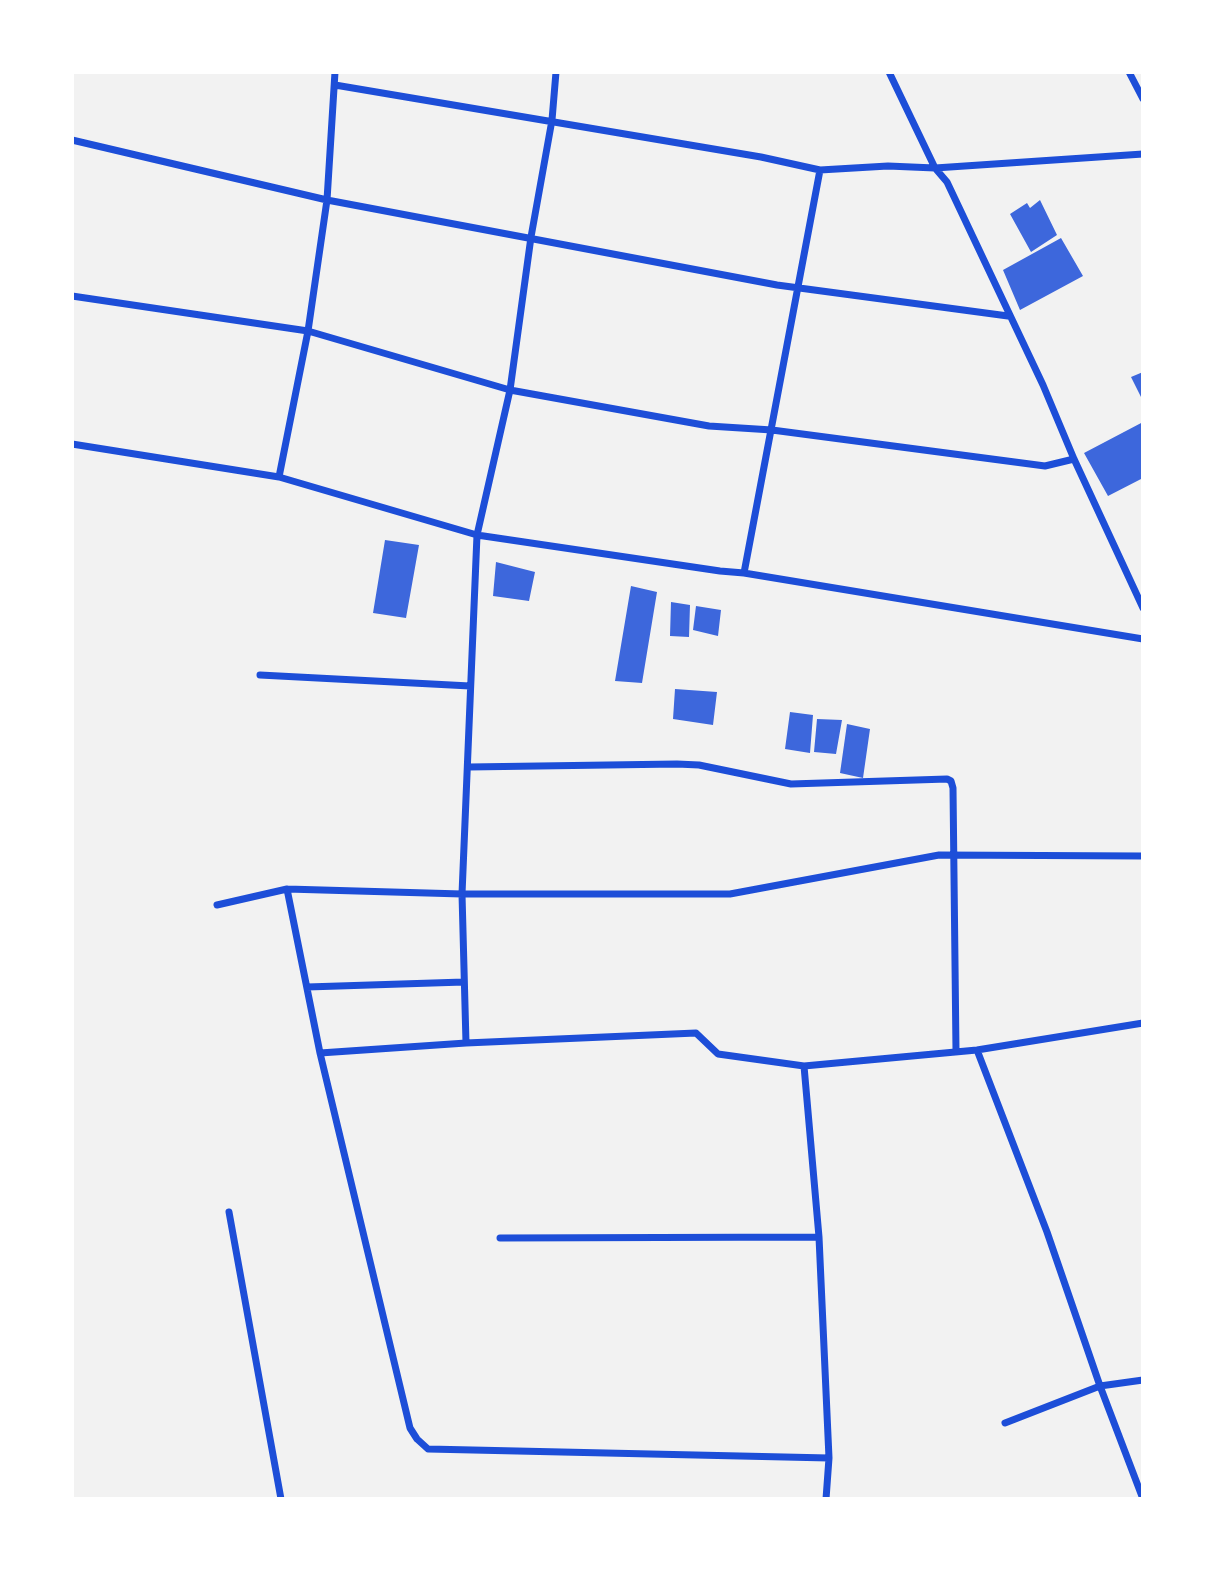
<!DOCTYPE html>
<style>
body{margin:0}
#map{position:relative;width:1215px;height:1571px;overflow:hidden;background:#f2f2f2;font-family:Quicksand,sans-serif}
canvas{display:block}
.frame{position:absolute;inset:0;border:74px solid #fff;pointer-events:none}
</style>
<div id="map">
<canvas width="1215" height="1571"></canvas>
<div class="frame"></div>
</div>
<script>
const g = document.querySelector('canvas').getContext('2d');
g.lineJoin = 'round';
function paint(path, color) { g.fillStyle = color; g.fill(path, 'evenodd'); }
const shape = rows => new Path2D(rows.map(r => 'M' + r).join(''));
function trace(path, color, width, dash) { g.strokeStyle = color; g.lineWidth = width; g.lineCap = dash ? 'butt' : 'round'; g.setLineDash(dash || []); g.stroke(path); }
paint(shape([
 [1040,200,1057,235,1031,252,1010,214,1027,203,1030,208],
 [1061,238,1083,276,1020,310,1003,270],
 [1143,372,1143,401,1131,377],
 [1143,422,1143,478,1108,496,1084,453],
 [385,540,419,545,406,618,373,613],
 [496,562,535,572,529,601,493,596],
 [631,586,657,592,642,683,615,681],
 [671,602,690,605,689,637,670,636],
 [696,606,721,610,718,636,693,630],
 [675,689,717,692,713,725,673,719],
 [790,712,813,715,810,753,785,749],
 [817,719,842,720,836,754,814,752],
 [847,724,870,729,863,778,840,773]
]), '#3d67dc');
trace(shape([
 [889,72,935,168,947,182,1043,385,1074,459,1143,608],
 [1129,72,1143,99],
 [335,85,761,157,820,170,888,166,935,168,1143,154],
 [72,140,327,200,777,285,1008,316],
 [72,296,308,331,510,390,709,426,772,430,1045,466,1074,459],
 [72,444,279,477,477,535,720,571,744,573,1143,639],
 [279,477,308,331,327,200,335,72],
 [744,573,820,170],
 [260,675,470,686],
 [469,767,677,764,699,765,791,784,947,779,951,781,953,788,956,1051],
 [287,889,320,1053,410,1428,417,1439,428,1449,829,1458],
 [217,905,287,889,462,894,730,894,939,855,1143,856],
 [307,987,464,982],
 [466,1043,462,894,477,535,510,390,531,237,552,120,556,72],
 [977,1050,1047,1232,1100,1386,1143,1499],
 [320,1053,466,1043,696,1033,718,1054,804,1066,977,1050,1143,1023],
 [804,1066,819,1237,829,1458,826,1499],
 [229,1212,281,1499],
 [500,1238,819,1237],
 [1005,1423,1100,1386,1143,1380]
]), '#1d4ed8', 7);
</script>
